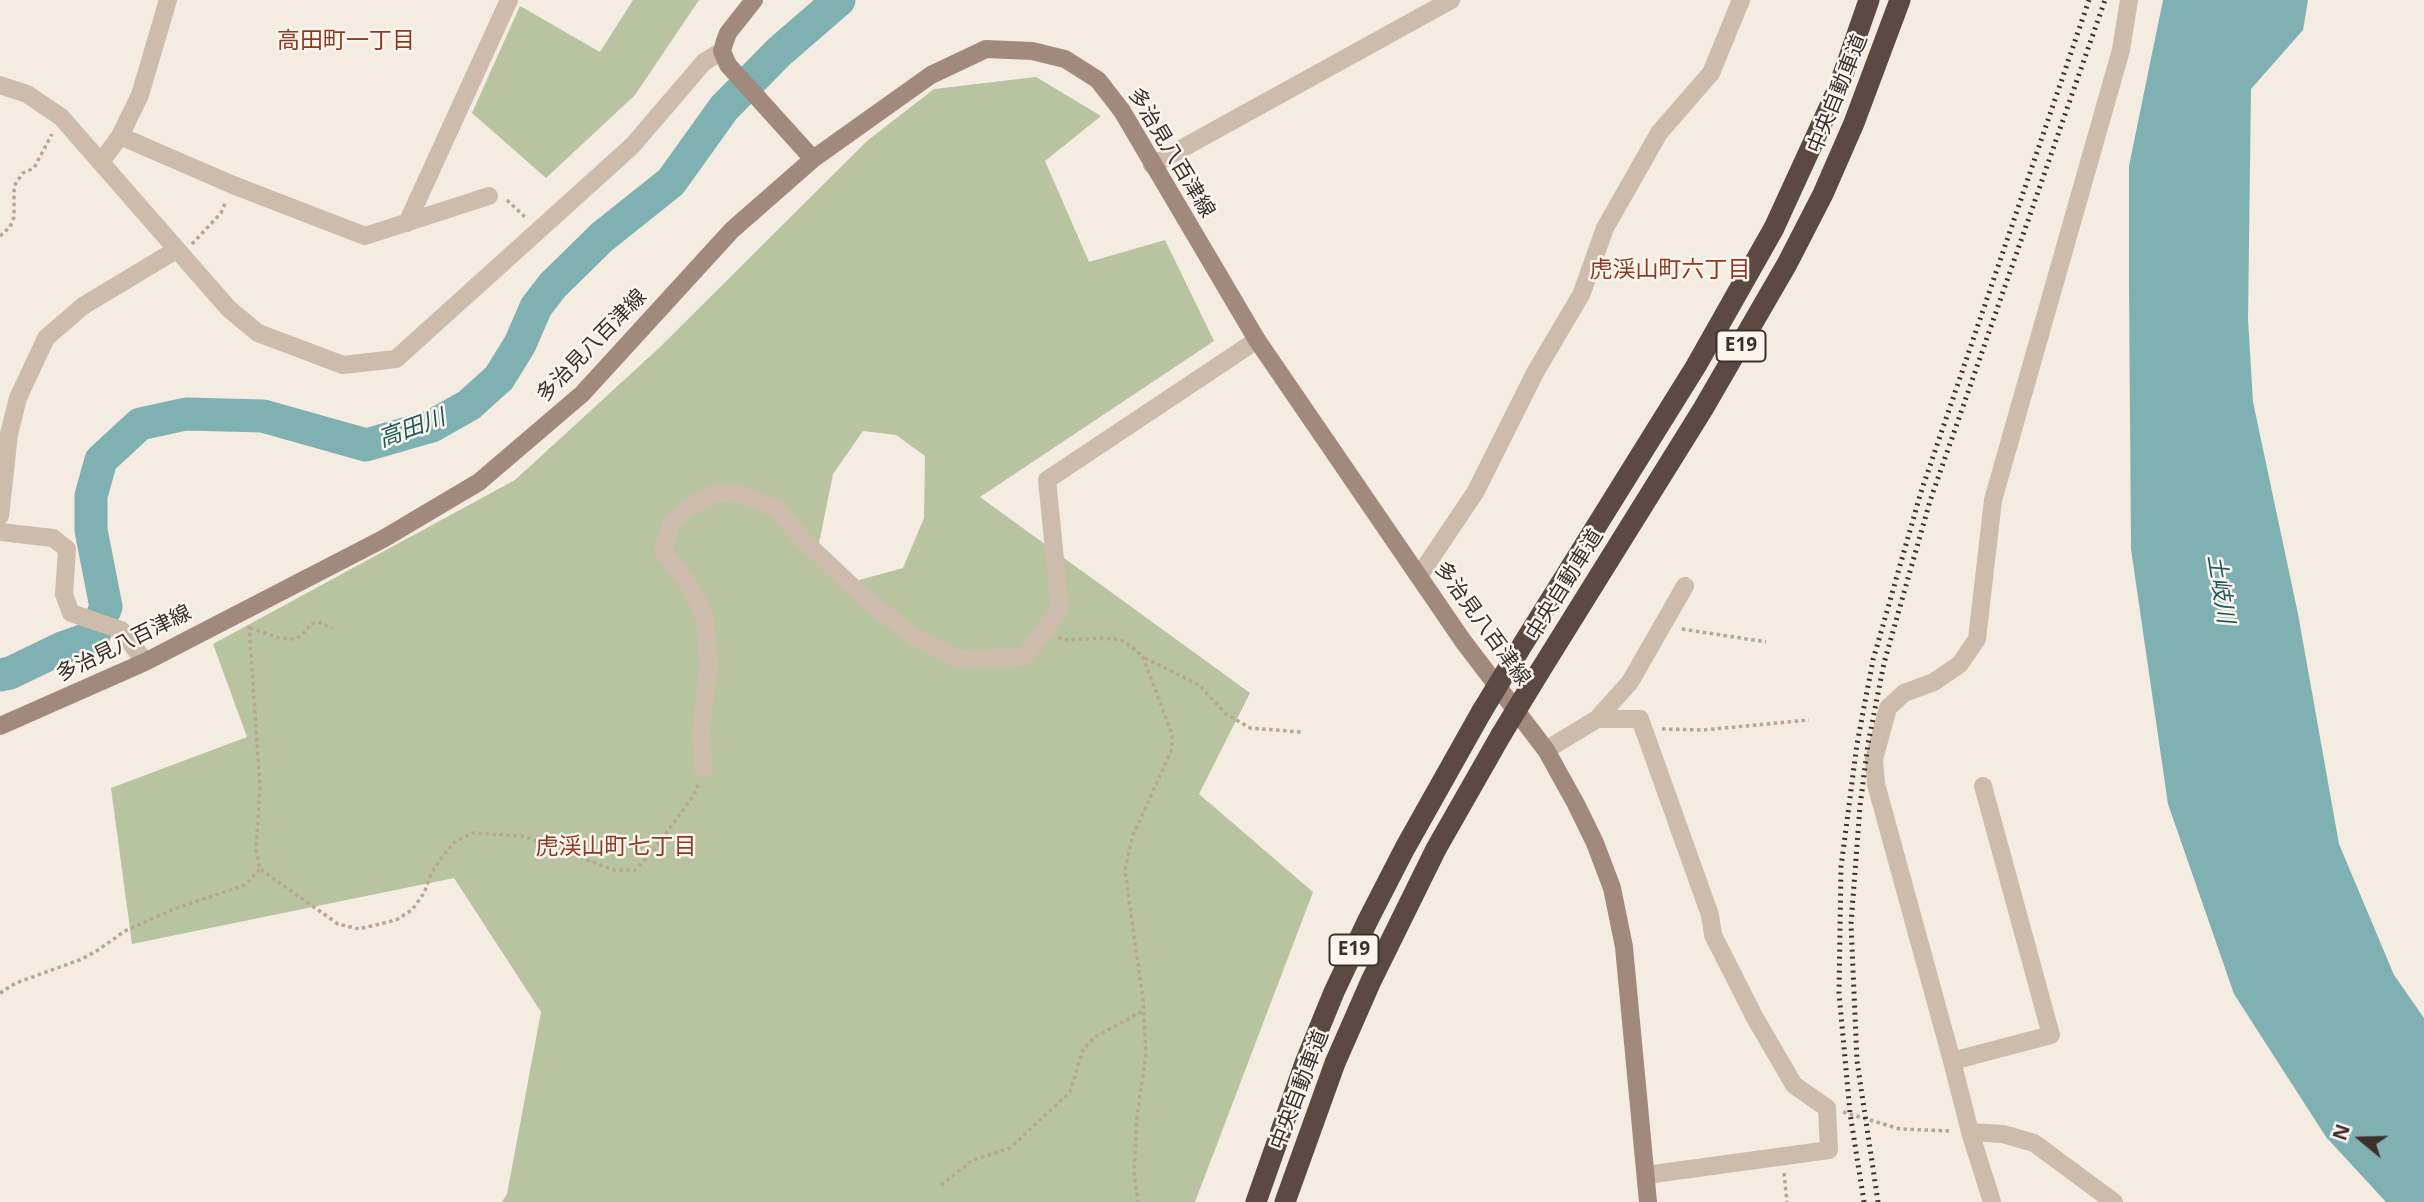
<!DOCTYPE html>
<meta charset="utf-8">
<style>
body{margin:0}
#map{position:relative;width:2424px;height:1202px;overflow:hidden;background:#f4ebe1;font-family:"Open Sans",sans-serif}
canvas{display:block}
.north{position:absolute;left:2326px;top:1104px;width:70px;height:70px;-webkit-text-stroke:5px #fbf5ee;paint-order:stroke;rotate:289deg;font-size:19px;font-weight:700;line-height:28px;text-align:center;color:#3b302b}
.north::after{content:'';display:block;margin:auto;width:24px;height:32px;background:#3b302b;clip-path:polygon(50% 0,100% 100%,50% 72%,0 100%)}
</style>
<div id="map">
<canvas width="2424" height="1202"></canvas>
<div class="north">N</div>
</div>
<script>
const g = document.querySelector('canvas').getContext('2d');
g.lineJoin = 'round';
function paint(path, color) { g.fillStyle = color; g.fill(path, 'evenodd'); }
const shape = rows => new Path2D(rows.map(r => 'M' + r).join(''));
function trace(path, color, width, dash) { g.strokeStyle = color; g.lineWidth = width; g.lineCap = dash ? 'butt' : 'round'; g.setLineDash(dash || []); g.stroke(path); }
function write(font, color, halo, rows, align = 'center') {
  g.font = font + ' "Open Sans","Noto Sans JP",sans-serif'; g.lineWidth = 5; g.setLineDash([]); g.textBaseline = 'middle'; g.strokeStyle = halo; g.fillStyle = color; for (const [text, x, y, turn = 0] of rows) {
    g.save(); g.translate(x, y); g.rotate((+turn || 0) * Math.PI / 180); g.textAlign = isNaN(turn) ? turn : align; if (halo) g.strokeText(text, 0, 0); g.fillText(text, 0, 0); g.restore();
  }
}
paint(shape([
 [633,0,699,0,635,95,546,178,472,113,520,6,600,52],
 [1036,77,1101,116,1045,161,1089,262,1165,240,1214,341,980,497,1250,693,1199,794,1313,892,1195,1202,502,1202,507,1194,541,1012,454,878,132,944,111,788,247,737,213,644,515,480,659,348,867,141,934,89],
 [863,431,896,435,925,456,924,518,903,568,852,582,819,543,833,474]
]), '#b8c4a0');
paint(shape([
 [2163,0,2308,0,2303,30,2251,89,2248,319,2253,402,2298,614,2339,844,2394,975,2424,1018,2424,1202,2386,1202,2326,1137,2234,994,2168,804,2131,549,2129,284,2129,166]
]), '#7fb0b2');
trace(shape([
 [0,675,10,673,62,648,93,637,106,607,91,530,91,496,101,460,140,424,186,414,263,416,366,445,432,426,469,405,499,378,520,344,536,307,553,285,602,237,671,182,724,108,779,52,839,0]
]), '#7fb0b2', 33);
trace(shape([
 [507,200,526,218],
 [0,236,10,227,14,217,14,186,23,173,34,168,52,134],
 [192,244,221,213,226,201],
 [249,626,260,787,256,850,260,869,338,924,359,929,396,920,412,910,424,893,431,874,441,859,453,843,472,833,523,836,614,870,635,870,653,851,694,795,698,785],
 [250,628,280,638,296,639,306,631,310,624,318,622,332,628],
 [1682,629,1766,642],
 [1059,637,1062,640,1103,638,1121,640,1136,650,1143,657,1172,734,1172,749,1133,835,1125,870,1143,1000,1146,1055,1137,1116,1134,1172,1138,1202],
 [1145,658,1199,685,1226,714,1250,728,1301,732],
 [1662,729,1703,730,1809,720],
 [0,993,16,983,82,959,98,950,125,931,174,909,245,885,260,869],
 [1843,1112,1900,1129,1951,1131],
 [1784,1173,1787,1202],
 [941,1185,973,1160,1010,1148,1070,1092,1083,1049,1095,1037,1144,1010]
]), '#b9a596', 3.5, [3.5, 3.5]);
trace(shape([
 [0,85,27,94,61,117,229,309,258,333,343,365,396,359,632,146,704,62,722,51],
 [120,136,233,185,365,236,489,196],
 [101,162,120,136,140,95,168,0],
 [1152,165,1451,0],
 [407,223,509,0],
 [0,516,9,434,18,398,46,338,83,306,176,250],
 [0,532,53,538,67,549,64,594,71,613,121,630,145,662],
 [1419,576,1476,491,1536,371,1581,295,1605,228,1659,133,1711,73,1741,0],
 [1597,719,1630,682,1685,586],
 [1546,750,1597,719,1640,719,1710,915,1713,935,1755,1018,1794,1085,1827,1108,1829,1150,1646,1175],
 [703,769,701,732,709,664,705,617,692,590,663,550,671,523,685,509,714,493,742,494,776,509,805,542,870,603,915,637,958,659,1024,657,1060,609,1047,480,1257,340],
 [1952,1061,2051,1035,1983,786],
 [1970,1132,2003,1134,2034,1143,2114,1202],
 [1992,1202,1970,1132,1952,1061,1876,784,1874,759,1888,708,1904,693,1934,682,1960,664,1977,639,1993,500,2121,50,2129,0]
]), '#cdbbac', 18);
trace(shape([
 [754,0,728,33,725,41,722,51,728,65,813,159],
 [0,726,145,662,383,539,479,482,582,394,732,230,813,159,931,75,986,49,1032,51,1065,59,1098,80,1122,111,1257,340,1463,641,1546,750,1576,804,1595,843,1612,888,1624,947,1648,1202]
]), '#a18a7d', 18);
trace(shape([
 [1518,652,1696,366,1774,228,1839,86,1869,0],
 [1540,671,1703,409,1787,264,1823,194,1854,123,1900,0],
 [1256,1202,1305,1063,1334,992,1368,920,1405,848,1482,711],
 [1285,1202,1335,1063,1371,981,1436,849,1501,735]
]), '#5c4a42', 21);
trace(shape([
 [1864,1202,1850,1113,1839,993,1841,867,1857,744,1873,660,1921,492,2089,0],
 [1878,1202,1857,1061,1851,924,1860,806,1868,744,1884,663,1930,501,2105,0]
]), '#3b302b', 5, [2, 5]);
trace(shape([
 [1482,711,1518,652],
 [1501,735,1540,671]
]), '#5c4a42', 21);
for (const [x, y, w] of [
 [1741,346,49],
 [1354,950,49]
]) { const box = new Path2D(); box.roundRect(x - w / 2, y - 15.5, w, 31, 5); g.fillStyle = '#fbf5ee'; g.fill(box); trace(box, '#3b302b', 2); }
write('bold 19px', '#3b302b', null, [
 ["E19",1741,346],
 ["E19",1354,950]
]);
write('21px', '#3b302b', '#fbf5ee', [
 ["中央自動車道",1838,94,-68],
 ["多治見八百津線",1171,153,59],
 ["多治見八百津線",592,346,-46],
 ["中央自動車道",1565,585,-58],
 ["多治見八百津線",1482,624,54],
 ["多治見八百津線",124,644,-26],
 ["中央自動車道",1300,1090,-69]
]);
write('23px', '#8c3b22', '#fbf5ee', [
 ["高田町一丁目",346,41],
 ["虎渓山町六丁目",1670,270],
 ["虎渓山町七丁目",616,847]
]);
write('italic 23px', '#1f5a5e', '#fbf5ee', [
 ["高田川",412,429,-20],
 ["土岐川",2220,589,81]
]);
</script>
